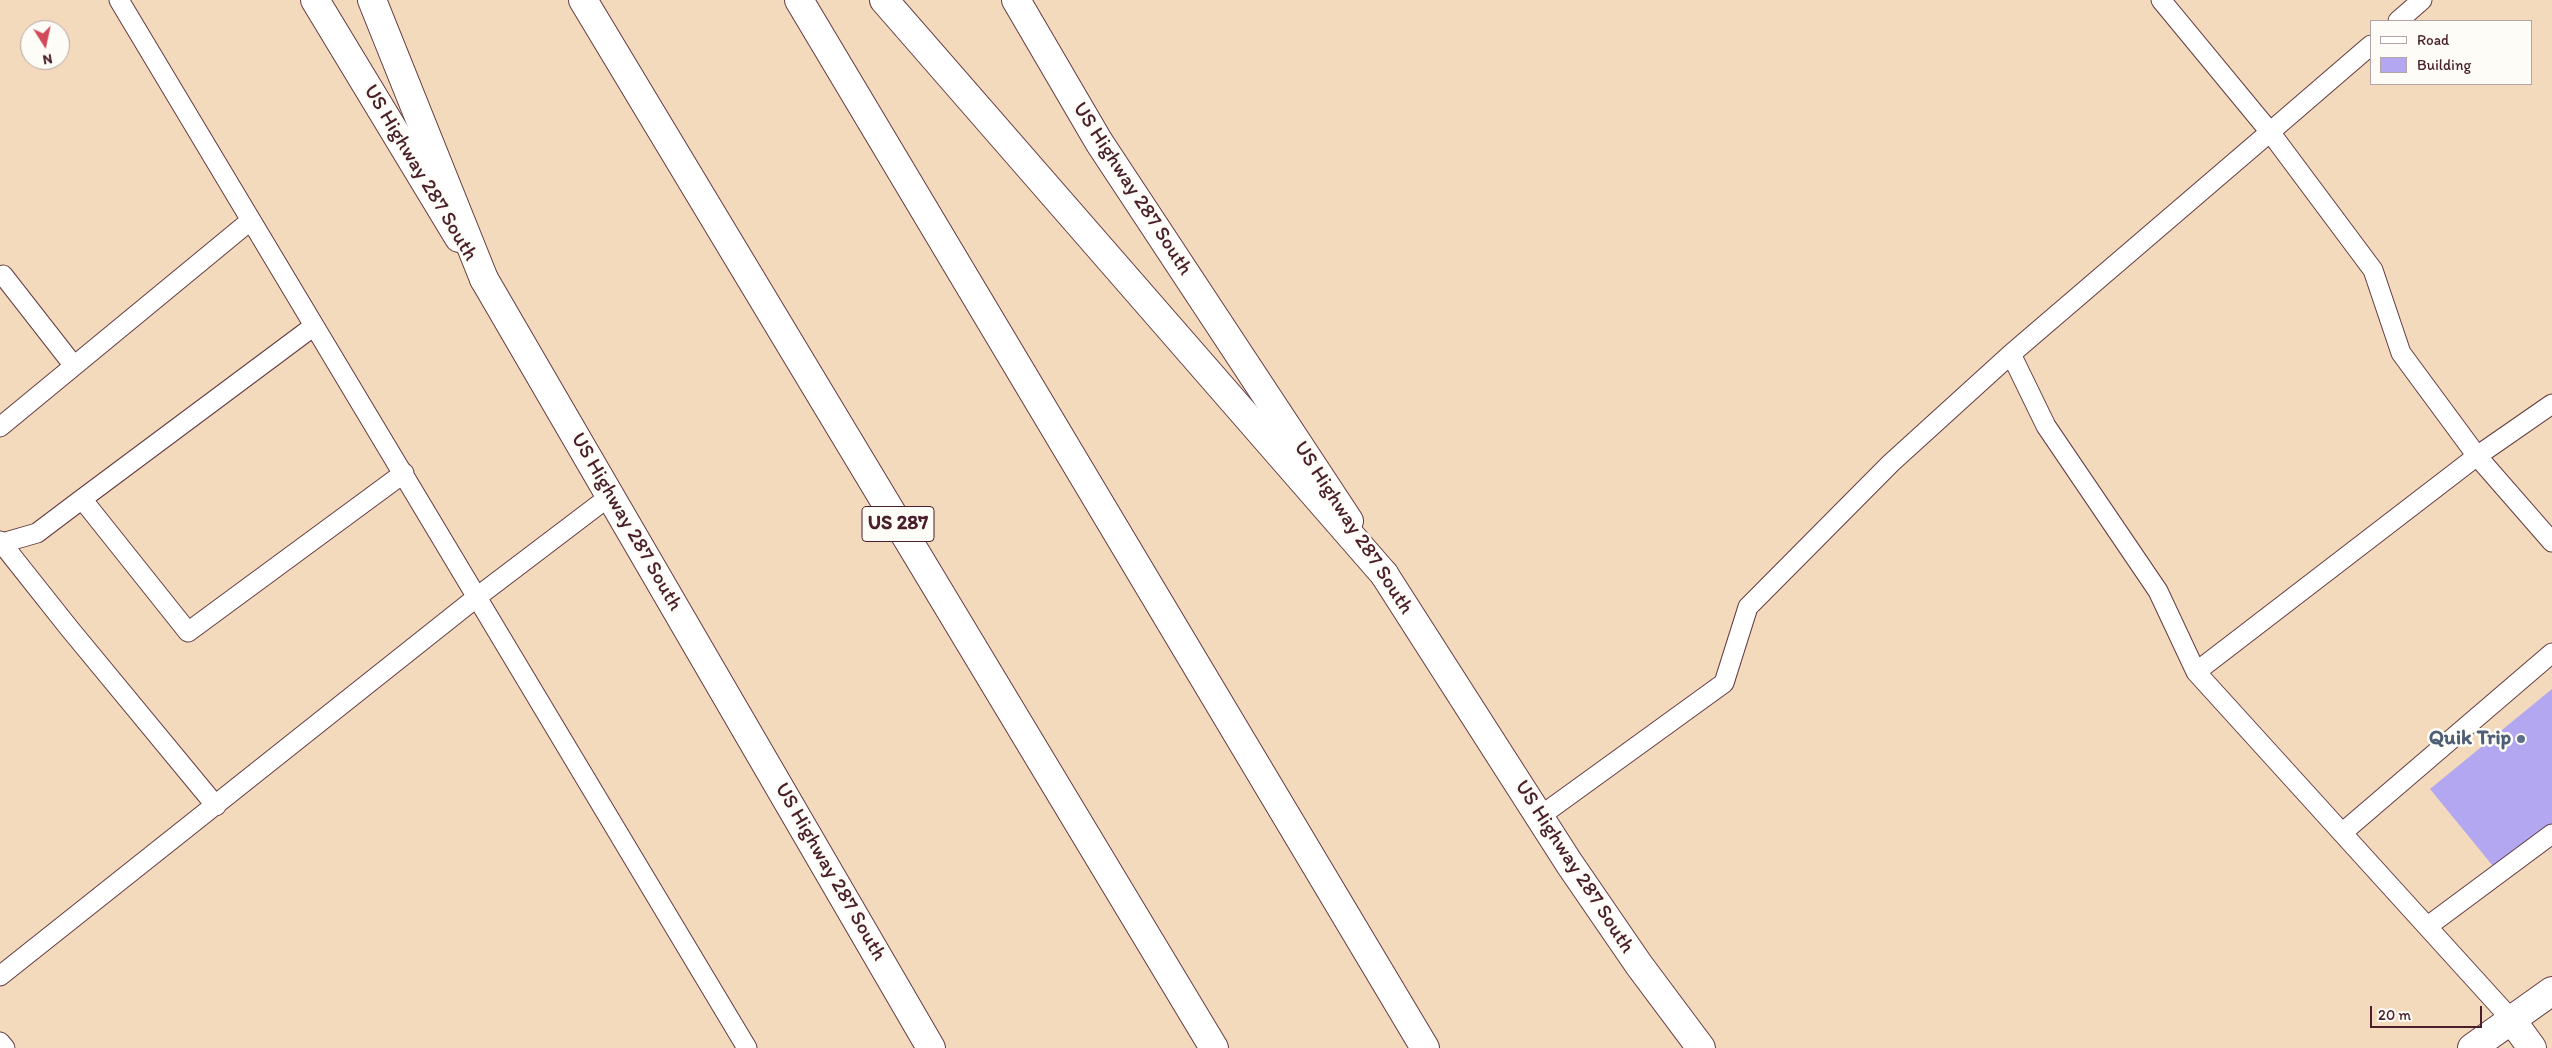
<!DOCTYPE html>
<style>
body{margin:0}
#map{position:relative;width:2552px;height:1048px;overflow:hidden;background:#f4dabc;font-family:Itim,sans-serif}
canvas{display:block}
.legend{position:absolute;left:2370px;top:20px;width:162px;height:65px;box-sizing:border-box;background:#fdfcf7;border:1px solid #b5a4a5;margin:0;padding:6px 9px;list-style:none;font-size:15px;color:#4a1f2b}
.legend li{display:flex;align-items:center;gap:10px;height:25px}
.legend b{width:25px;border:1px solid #b5a4a5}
.north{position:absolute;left:20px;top:20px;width:50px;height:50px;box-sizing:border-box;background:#fdfcf7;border:1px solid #b5a4a5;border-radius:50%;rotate:170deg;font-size:14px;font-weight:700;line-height:20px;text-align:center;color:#4a1f2b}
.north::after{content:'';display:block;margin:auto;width:18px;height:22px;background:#d1495b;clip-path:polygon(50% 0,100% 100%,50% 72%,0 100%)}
.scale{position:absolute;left:2370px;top:1006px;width:112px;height:22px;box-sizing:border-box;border:2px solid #4a1f2b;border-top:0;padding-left:6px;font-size:15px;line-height:18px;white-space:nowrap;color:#4a1f2b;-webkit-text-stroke:4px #fdfcf7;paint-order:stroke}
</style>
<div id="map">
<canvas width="2552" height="1048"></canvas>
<ul class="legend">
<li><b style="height:6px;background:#fff"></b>Road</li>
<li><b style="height:14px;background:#b2a7f0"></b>Building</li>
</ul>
<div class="north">N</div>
<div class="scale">20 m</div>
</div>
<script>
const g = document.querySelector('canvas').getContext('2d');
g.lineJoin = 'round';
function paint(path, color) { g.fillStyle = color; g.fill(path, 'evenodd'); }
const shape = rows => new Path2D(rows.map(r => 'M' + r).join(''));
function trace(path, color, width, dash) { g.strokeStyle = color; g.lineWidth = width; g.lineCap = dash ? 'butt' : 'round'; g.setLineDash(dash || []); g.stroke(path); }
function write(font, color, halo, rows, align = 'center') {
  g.font = font + ' Itim,sans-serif'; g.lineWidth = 5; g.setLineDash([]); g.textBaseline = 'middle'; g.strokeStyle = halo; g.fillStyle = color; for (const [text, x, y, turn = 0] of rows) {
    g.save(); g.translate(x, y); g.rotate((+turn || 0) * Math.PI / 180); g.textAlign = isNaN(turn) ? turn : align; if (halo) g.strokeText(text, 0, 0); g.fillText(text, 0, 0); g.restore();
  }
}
paint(shape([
 [2552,689,2552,826,2497,871,2430,789]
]), '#b2a7f0');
const service = shape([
 [119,0,747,1048],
 [2161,0,2270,132,2371,45],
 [2398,21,2422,0],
 [0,277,3,275,74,366],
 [314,326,82,499,188,632,404,473],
 [2011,354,2046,426,2158,591,2196,672,2511,1019],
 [0,427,250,221],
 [0,541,69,628,216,806],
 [2,543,37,533,82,499],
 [2196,672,2477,456,2552,404],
 [1539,817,1724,683,1748,607,1891,463,2011,354,2270,132,2373,270,2401,353,2477,456,2552,542],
 [2342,833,2552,653],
 [2428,926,2552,834],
 [0,976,477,597,610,496],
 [0,1042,5,1048]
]);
const tertiary = shape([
 [315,0,459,238],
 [1016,0,1099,142,1349,521]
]);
const secondary = shape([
 [484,279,931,1048],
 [1384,574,1569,863,1639,965,1701,1048],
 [2511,1019,2532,1048],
 [2472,1048,2552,991]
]);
const motorway = shape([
 [372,0,484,279],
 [583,0,1214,1048],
 [799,0,1425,1048],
 [884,0,1384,574]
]);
trace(service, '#643b41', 21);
trace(tertiary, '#643b41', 30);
trace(secondary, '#643b41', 30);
trace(motorway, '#643b41', 30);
trace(service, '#fff', 19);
trace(tertiary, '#fff', 28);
trace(secondary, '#fff', 28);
trace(motorway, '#fff', 28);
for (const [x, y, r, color] of [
 [2521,739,5,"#5c6f8a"]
]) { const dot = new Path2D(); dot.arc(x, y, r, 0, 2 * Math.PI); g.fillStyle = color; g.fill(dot); trace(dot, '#fdfcf7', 2); }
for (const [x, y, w] of [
 [898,524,72]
]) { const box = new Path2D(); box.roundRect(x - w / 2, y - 17.5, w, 35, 4); g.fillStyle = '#fdfcf7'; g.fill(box); trace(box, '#4a1f2b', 1); }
write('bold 20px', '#4a1f2b', null, [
 ["US 287",898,524]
]);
write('21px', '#4a1f2b', '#fdfcf7', [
 ["US Highway 287 South",420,173,59],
 ["US Highway 287 South",1132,189,57],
 ["US Highway 287 South",626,522,60],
 ["US Highway 287 South",1353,528,57],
 ["US Highway 287 South",1574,867,57],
 ["US Highway 287 South",830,872,60]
]);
write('bold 21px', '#4e5e75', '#fdfcf7', [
 ["Quik Trip",2511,739]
], 'right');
</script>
